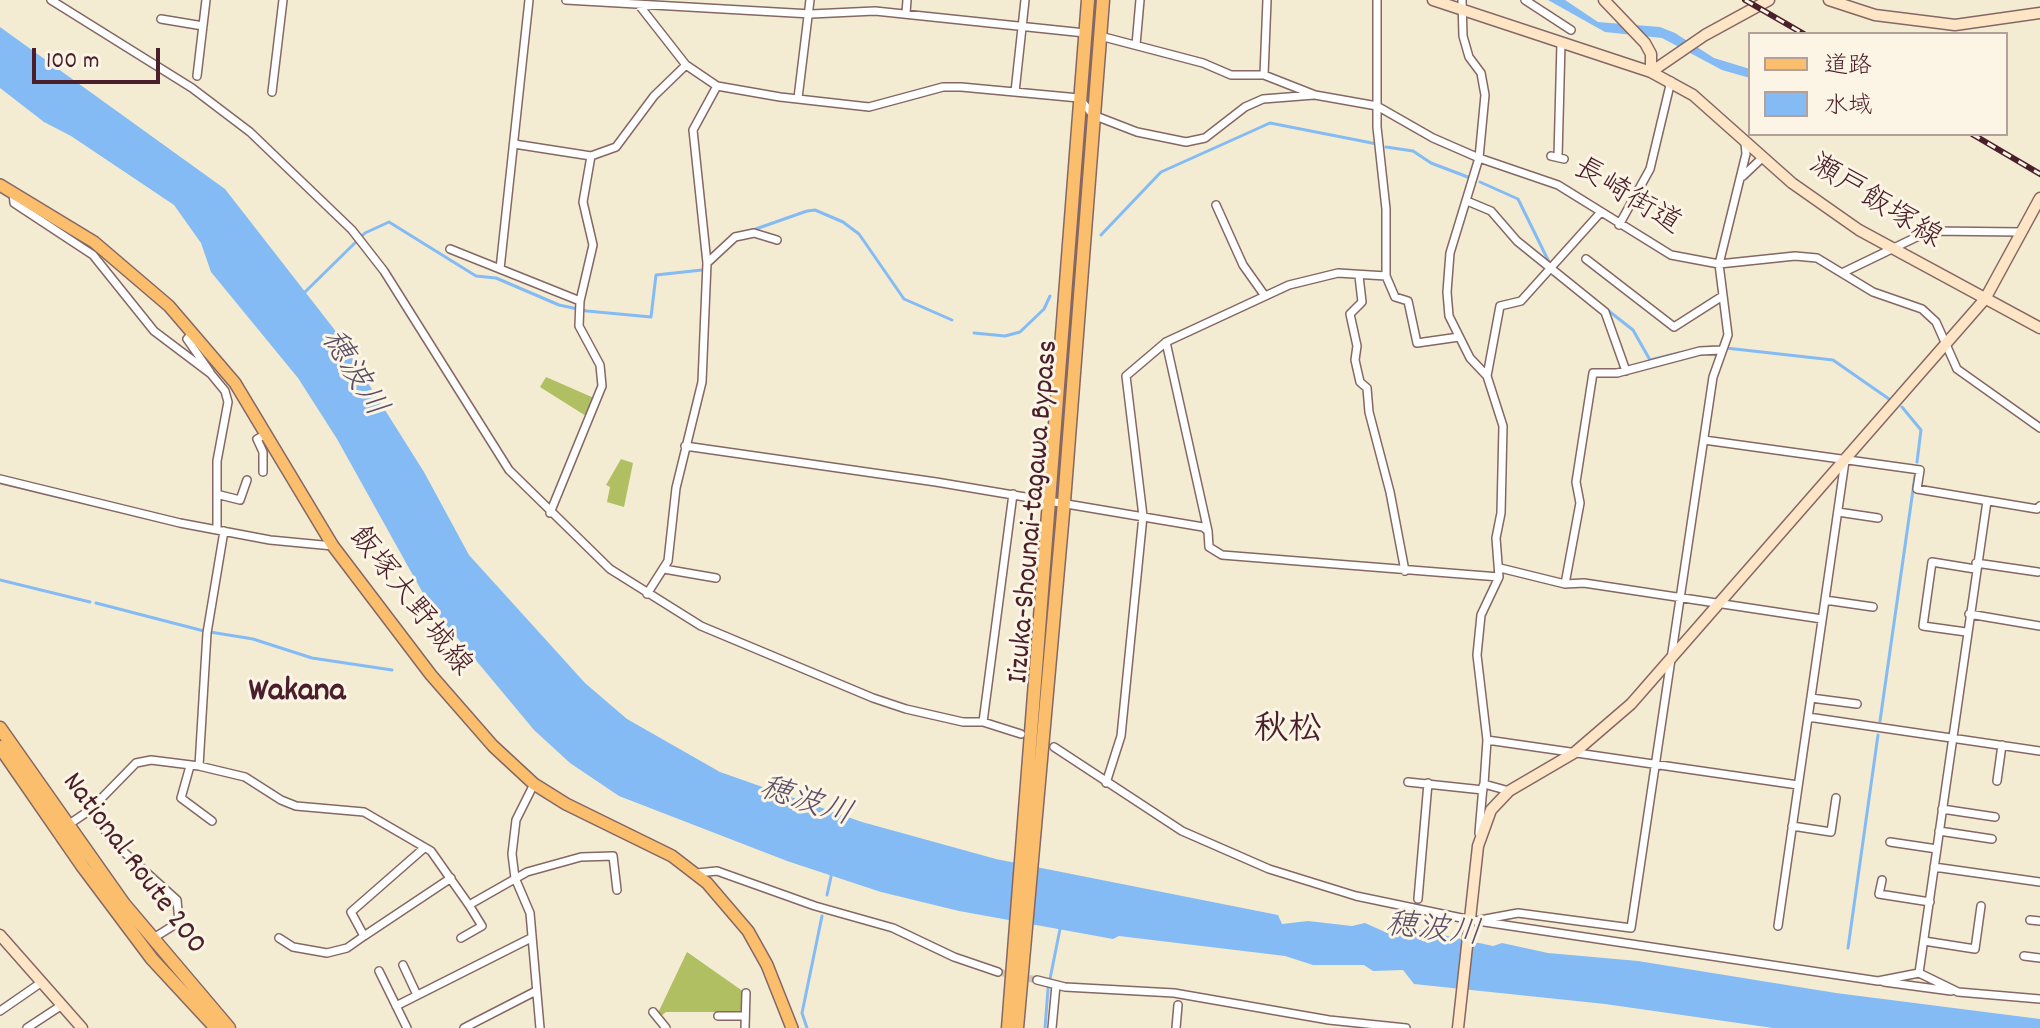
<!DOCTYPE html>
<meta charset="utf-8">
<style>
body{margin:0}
#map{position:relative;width:2040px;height:1028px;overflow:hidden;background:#f3ecd2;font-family:Dekko,"Klee One",sans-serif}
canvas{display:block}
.legend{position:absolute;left:1748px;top:32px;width:260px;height:104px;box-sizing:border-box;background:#fcf5e5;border:2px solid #b59f9b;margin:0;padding:10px 14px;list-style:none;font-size:24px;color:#4a1f2b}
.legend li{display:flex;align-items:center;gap:16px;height:40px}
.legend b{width:40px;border:2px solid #b59f9b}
.scale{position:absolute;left:32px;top:48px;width:128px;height:36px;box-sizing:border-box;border:4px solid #4a1f2b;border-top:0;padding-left:10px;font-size:24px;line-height:28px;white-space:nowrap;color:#4a1f2b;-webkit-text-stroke:6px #fcf5e5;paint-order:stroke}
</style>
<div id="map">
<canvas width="2040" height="1028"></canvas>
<ul class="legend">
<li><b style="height:10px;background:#fabe6d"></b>道路</li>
<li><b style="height:22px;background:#85bbf4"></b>水域</li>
</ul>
<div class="scale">100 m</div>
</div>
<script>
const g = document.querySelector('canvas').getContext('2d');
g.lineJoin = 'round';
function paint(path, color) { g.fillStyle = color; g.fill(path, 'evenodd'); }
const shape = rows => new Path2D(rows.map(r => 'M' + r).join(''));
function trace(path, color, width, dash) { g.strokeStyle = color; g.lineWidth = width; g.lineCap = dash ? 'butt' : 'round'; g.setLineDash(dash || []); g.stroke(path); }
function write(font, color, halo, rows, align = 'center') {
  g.font = font + ' Dekko,"Klee One",sans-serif'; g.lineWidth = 6; g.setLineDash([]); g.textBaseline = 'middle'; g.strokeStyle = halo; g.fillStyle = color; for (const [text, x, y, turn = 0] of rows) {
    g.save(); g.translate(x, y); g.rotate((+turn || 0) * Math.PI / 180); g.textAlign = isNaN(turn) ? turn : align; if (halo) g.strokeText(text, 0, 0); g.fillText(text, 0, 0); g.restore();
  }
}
paint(shape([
 [546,377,594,398,586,416,540,387],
 [621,459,633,463,624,507,607,502,610,487,606,485],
 [687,952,744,992,743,1012,666,1012,661,1016,658,1013]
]), '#afbf62');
paint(shape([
 [1548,0,1565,0,1598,22,1660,27,1675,33,1714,58,1750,69,1750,78,1722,70,1662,38,1605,32],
 [0,27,225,189,334,329,424,472,469,555,585,683,627,719,720,772,862,822,996,859,1278,915,1282,924,1308,921,1352,926,1365,923,1394,936,1420,930,1493,946,1502,943,1548,953,1638,961,1836,993,2040,1019,2040,1028,1773,1028,1605,1004,1414,984,1403,970,1373,971,1364,965,1313,965,1285,956,1119,936,1113,939,959,911,881,892,787,861,619,796,570,763,534,730,429,604,337,439,298,378,211,272,201,243,174,205,71,136,44,122,0,88]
]), '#85bbf4');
trace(shape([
 [1386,147,1413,151,1431,163,1473,179],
 [1480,182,1518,199,1549,262],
 [750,231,807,211,815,210,843,222,859,234,904,299,952,320],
 [1101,235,1161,172,1270,123,1377,144],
 [305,292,365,233,389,222,476,276,496,278,559,305,587,311,651,317,656,275,702,270],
 [1605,308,1633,330,1650,360,1679,353],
 [974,333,1005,336,1020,332,1044,309,1050,296],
 [1698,348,1714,347],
 [1726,348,1833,360,1889,399],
 [1902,407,1921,430,1917,462],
 [0,580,90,602],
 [96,603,204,631],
 [210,632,253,639,312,658,392,670],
 [1880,721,1915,476],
 [827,895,832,872],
 [1848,948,1878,735],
 [807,1028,802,1013,822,916],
 [1045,1028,1048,989,1060,929]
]), '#85bbf4', 3);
trace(shape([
 [998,972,1037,980]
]), '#d1c3b1', 7, [7, 3.5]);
const street = shape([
 [51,0,192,88,250,132,352,230,384,271,509,470,610,569,701,626,873,698,906,709,963,722,983,722,1021,734],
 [566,0,811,14,875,11,1085,33],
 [1377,0,1377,127,1386,209,1386,276,1395,297,1408,301,1417,343,1459,337],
 [1462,0,1463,36,1469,57,1481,73,1485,95,1479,158,1450,253,1447,292,1449,316,1470,358,1487,376,1503,426,1501,513,1496,538,1499,577,1481,615,1477,655,1487,740,1484,784,1509,791],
 [1525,0,1571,30],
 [639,5,686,65,717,86,780,97,869,107,943,87,961,87,1079,98,1093,115,1137,132,1186,142,1205,138,1245,107,1263,99,1314,95],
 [906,13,907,0],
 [161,19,203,26],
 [1100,36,1203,63,1231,75,1264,75,1315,95,1377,106,1433,138,1479,158,1558,185,1671,255,1719,264,1795,256,1817,258,1873,292,1922,309,1936,322,1957,369,2040,428],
 [1136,45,1140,0],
 [1264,75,1267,0],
 [197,76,206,0],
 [272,92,283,0],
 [1015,92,1025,0],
 [798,98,810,0],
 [514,144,591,156],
 [1551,156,1564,159],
 [1558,157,1561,43],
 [1743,176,1762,158],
 [13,193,14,203,93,255,154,331,211,374,225,391,228,402,217,461,217,530],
 [1467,201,1491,211,1517,241,1605,312,1626,371],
 [1216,205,1243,265,1265,296],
 [1619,225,1650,169,1671,81],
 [450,249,580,301,593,245,583,202,591,156,616,147,654,96,686,65],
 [1586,259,1674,327,1721,297],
 [707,263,735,237,754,233,777,240],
 [500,269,529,0],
 [1842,273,1929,231,2022,232],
 [1359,276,1362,302,1350,314,1357,346,1355,360,1360,382,1367,388,1369,412,1390,492,1405,571],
 [193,332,187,339,210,372],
 [1166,342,1208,531],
 [1487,376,1500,306,1521,301,1601,212],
 [1704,440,1920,470,1917,489,2037,509,2040,506],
 [685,446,936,482,1203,527,1208,531,1209,547,1222,555,1499,577],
 [263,472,263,452,257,439,266,434],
 [0,479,180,523,270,540,333,546],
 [220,495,240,500,247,480],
 [1838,512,1878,518],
 [550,513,602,386,600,365,579,326,580,301],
 [1976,563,2038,572],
 [1500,568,1565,584,1584,583,1822,619],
 [664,569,716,578],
 [1565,584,1580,503,1576,482,1593,373,1617,373,1700,351,1721,350],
 [647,594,668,561,676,488,702,382,707,263,693,130,717,86],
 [1825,600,1873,607],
 [1969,614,2040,626],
 [1966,632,1923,626,1932,562,1975,569],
 [1811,698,1857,704],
 [1808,717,2040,751],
 [983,722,1013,494],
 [1487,740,1798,785],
 [1054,747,1182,831,1269,869,1356,896,1471,920,1878,981,1919,973,1958,992,2040,999],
 [190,766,181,798,212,821],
 [199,766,207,633,224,531],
 [1997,781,2002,745],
 [1408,782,1483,790],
 [1106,783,1121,736,1143,516,1126,376,1166,342,1289,285,1338,273,1386,276],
 [534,784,516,820,512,854,515,878,530,913,540,1028],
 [1942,809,1995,817],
 [90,810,115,844,177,900,179,922,152,939],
 [68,825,90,810,136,763,151,760,199,766,245,777,281,800,296,806,364,812,431,851,469,905,527,872,581,857,613,856,617,890],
 [1792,826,1831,832,1836,798],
 [1939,831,1992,839],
 [1479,833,1483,786],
 [1890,842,1937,849],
 [423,849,351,912,364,936,451,878],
 [1934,867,2040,882],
 [697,873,717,871,815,906,893,928,954,957,998,972],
 [1882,880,1879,894,1930,902],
 [1418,899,1428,783],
 [1480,920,1518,913,1631,928,1713,377,1728,335,1719,264,1746,154,1745,143],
 [2030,920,2040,921],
 [1778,926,1845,461],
 [279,938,293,947,327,953,347,948,364,936],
 [461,938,482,926,469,905],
 [1924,941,1975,949,1981,906],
 [2024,956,2040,958],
 [403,965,417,995],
 [379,971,407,1028],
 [1919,973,1987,501],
 [1037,980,1065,987,1174,993,1329,1020,1406,1028],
 [1884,982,1951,991],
 [396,1006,531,938],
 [0,1011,42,982],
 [653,1012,666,1028],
 [718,1016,745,1016],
 [27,1028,62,1005],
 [464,1028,536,991],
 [745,1028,746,993],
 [1052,1028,1056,985],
 [1176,1028,1178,1005]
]);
const secondary = shape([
 [1433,0,1651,72,1705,35,1769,0],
 [1604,0,1645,43,1651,54,1651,72,1693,95,1792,183,1859,230,2040,328],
 [1829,0,1875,15,1955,25,2040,13],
 [0,935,82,1028],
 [1458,1028,1478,846,1491,810,1509,791,1574,753,1631,704,1985,299,2040,198]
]);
const primary = shape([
 [0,185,94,242,169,306,235,383,333,546,431,675,493,746,534,784,566,804,672,856,707,883,748,931,767,965,792,1028]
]);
const highway = shape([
 [0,728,124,904,229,1028],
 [0,747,83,867,152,959,216,1028],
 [1008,1028,1088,0],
 [1017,1028,1064,502,1103,0]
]);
trace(street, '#856765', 10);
trace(secondary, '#856765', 13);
trace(primary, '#856765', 14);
trace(highway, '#856765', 15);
trace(street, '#fff', 7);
trace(secondary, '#fde5c5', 10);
trace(primary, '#fabe6d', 11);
trace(highway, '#fabe6d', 12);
const rail = shape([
 [1745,0,1804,34],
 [1972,134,2040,174]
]);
trace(rail, '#4a1f2b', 6);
trace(rail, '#fcf5e5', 3, [9]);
write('30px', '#4a1f2b', '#fcf5e5', [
 ["長崎街道",1626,199,31],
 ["瀬戸飯塚線",1874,204,32],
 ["Iizuka-Shounai-tagawa Bypass",1036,512,-85],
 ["飯塚大野城線",408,603,52],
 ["National Route 200",132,865,53]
]);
write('italic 32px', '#5c4e67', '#fcf5e5', [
 ["穂波川",351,375,58],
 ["穂波川",805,805,18],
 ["穂波川",1433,933,6]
]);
write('bold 34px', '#4a1f2b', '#fcf5e5', [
 ["Wakana",297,694],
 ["秋松",1288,733]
]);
</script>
